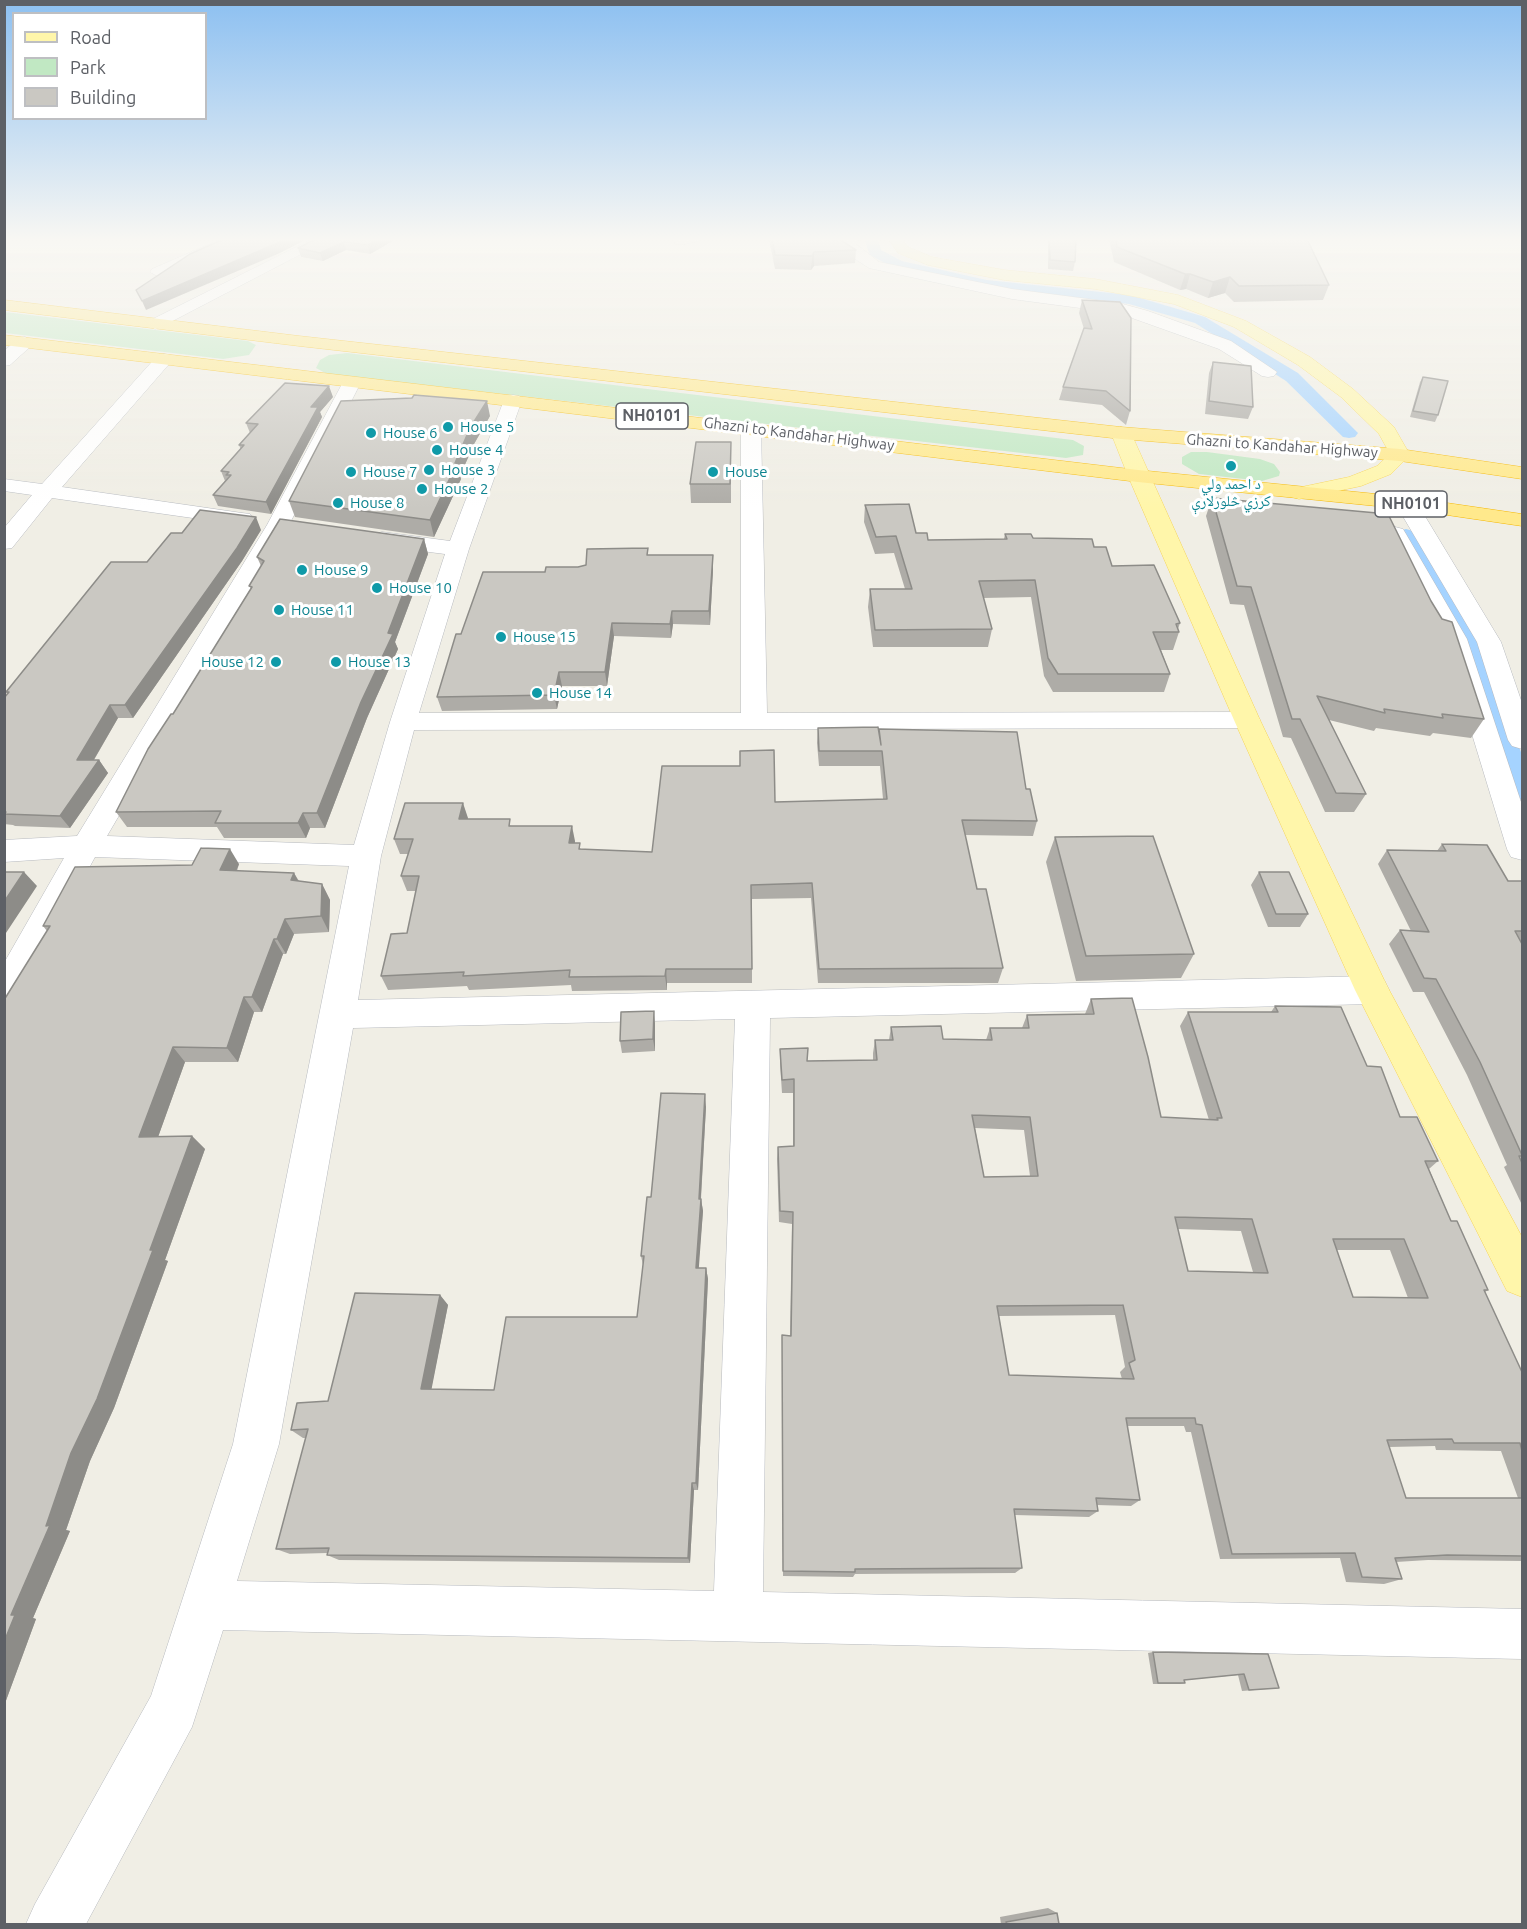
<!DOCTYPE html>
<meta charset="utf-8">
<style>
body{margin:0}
#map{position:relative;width:1527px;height:1929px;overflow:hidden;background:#f0eee5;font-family:Ubuntu,sans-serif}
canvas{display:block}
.frame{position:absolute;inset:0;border:6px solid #5d6066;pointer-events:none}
.legend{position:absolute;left:12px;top:12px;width:195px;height:108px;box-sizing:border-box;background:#fff;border:2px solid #bebfc2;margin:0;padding:8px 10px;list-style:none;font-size:18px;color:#5d6066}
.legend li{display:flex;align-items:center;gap:12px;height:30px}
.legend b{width:30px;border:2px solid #bebfc2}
</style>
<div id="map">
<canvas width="1527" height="1929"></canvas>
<div class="frame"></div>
<ul class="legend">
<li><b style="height:8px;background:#fff6aa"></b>Road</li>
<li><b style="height:16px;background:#c1e8c3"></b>Park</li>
<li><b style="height:16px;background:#cac8c2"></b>Building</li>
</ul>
</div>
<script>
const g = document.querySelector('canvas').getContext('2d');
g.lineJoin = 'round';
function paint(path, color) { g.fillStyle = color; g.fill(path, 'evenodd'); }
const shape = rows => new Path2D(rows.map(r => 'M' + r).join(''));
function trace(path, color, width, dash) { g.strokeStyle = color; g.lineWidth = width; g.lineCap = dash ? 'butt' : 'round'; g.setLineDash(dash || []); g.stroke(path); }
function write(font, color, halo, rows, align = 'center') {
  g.font = font + ' Ubuntu,"Noto Naskh Arabic",sans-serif'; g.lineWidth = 6; g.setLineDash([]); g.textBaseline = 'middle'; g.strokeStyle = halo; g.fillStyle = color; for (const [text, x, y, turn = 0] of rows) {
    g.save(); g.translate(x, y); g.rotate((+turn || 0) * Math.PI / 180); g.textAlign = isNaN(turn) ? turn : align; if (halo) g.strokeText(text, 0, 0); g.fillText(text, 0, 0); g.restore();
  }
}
paint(shape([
 [5,312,248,341,256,345,249,355,223,359,5,333],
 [347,353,1073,440,1084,446,1083,455,1066,458,327,374,316,368,320,360,329,355],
 [1191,452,1207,452,1260,459,1274,464,1280,472,1279,476,1262,481,1199,474,1182,464,1182,457]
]), '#c1e8c3');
paint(shape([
 [864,239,878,239,881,250,902,261,987,280,1130,295,1205,317,1298,373,1358,433,1355,437,1349,438,1343,437,1286,381,1195,323,1129,304,987,288,892,267,870,255,864,239],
 [1406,529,1413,531,1477,627,1522,755,1522,800,1512,798,1508,791,1453,627,1396,535,1399,531,1406,529]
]), '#a5d3ff');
const minor = shape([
 [221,239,241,239,162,275,157,276,150,272,152,269,221,239],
 [312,239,330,239,161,327,155,329,147,324,149,321,312,239],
 [674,239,698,239,696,242,680,245,675,244,674,239],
 [844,239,859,239,856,244,879,262,1012,289,1119,303,1148,311,1231,341,1277,372,1274,376,1268,377,1262,376,1219,349,1118,313,1012,299,869,268,852,257,843,247,841,244,844,239],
 [25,337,33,342,31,346,10,365,4,366,4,351,19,338,25,337],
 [164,354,170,355,173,359,170,363,62,487,242,513,250,514,253,519,250,524,242,525,52,498,12,548,4,549,4,528,32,495,4,491,4,479,42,484,158,355,164,354],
 [352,377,358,378,361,382,289,525,107,836,354,845,390,722,445,554,382,546,374,544,371,539,374,534,382,532,450,541,504,400,507,396,513,395,519,396,522,400,469,549,419,713,741,713,741,428,744,424,751,422,758,424,761,428,767,713,1247,712,1256,714,1260,720,1256,726,1247,728,414,730,381,856,358,1000,1372,976,1384,980,1389,990,1384,1000,1372,1004,770,1018,763,1592,1522,1609,1522,1659,223,1630,192,1727,86,1924,26,1924,35,1904,151,1696,233,1444,349,866,95,857,16,1004,4,1007,4,963,64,858,4,862,4,840,77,836,267,525,343,382,346,378,352,377],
 [735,1019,714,1591,237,1581,279,1444,353,1028,735,1019],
 [1406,497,1413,499,1417,503,1501,642,1522,703,1522,749,1512,746,1508,740,1477,642,1395,503,1399,499,1406,497],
 [1395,527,1403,529,1406,534,1467,639,1522,805,1522,860,1511,857,1507,849,1443,639,1384,534,1387,529,1395,527]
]);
const major = shape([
 [888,239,902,239,908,247,932,257,1004,270,1095,279,1178,295,1246,321,1310,357,1353,389,1394,427,1410,455,1391,474,1361,486,1299,499,1292,497,1289,493,1292,489,1349,477,1377,466,1390,454,1379,434,1341,397,1298,365,1234,327,1174,304,1095,289,1004,280,928,265,898,253,888,239],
 [1121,427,1128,429,1131,433,1260,720,1387,986,1522,1237,1522,1297,1507,1291,1355,990,1234,720,1128,476,1111,433,1114,429,1121,427]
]);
const highway = shape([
 [4,300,299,336,1121,427,1400,449,1522,467,1522,479,1400,461,1121,439,299,346,4,310,4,300],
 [4,335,1138,470,1406,497,1522,514,1522,526,1406,509,1138,482,4,345,4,335]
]);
trace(minor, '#b7babf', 1);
trace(major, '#f5d358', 1);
trace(highway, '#f4b700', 1);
paint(minor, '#fff');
paint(major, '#fff6aa');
paint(highway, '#ffe98c');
paint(shape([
 [316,239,396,239,370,254,346,250,323,261,301,257,298,248],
 [769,239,839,239,856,250,855,263,814,266,811,270,775,269],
 [1048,239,1076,239,1075,262,1073,271,1048,269],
 [1109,239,1237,239,1329,285,1323,300,1234,302,1225,293,1208,298,1186,289,1180,290,1114,262],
 [1082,300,1130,411,1126,425,1102,405,1059,400,1063,387,1084,329,1079,313],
 [1213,362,1253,407,1248,419,1205,414,1209,373],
 [1423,377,1438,415,1435,422,1410,417,1420,382],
 [333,397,320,412,322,417,271,514,218,506,213,495,225,481,221,471,241,450,239,445,250,433,246,423],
 [490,416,474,444,460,476,461,479,434,537,295,517,289,501],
 [731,442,731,503,691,503,690,484],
 [1212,498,1484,719,1471,738,1433,733,1430,736,1376,728,1374,731,1329,720,1366,794,1354,812,1325,812,1291,738,1283,737,1244,605,1230,604,1206,516],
 [865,505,928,540,1004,539,1005,534,1094,547,1112,566,1180,623,1178,629,1179,632,1173,650,1161,650,1170,674,1164,692,1053,692,1044,676,1031,597,983,598,992,629,988,647,873,647,868,607,870,589,905,589,894,553,875,554,864,522],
 [261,530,242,561,133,718,118,718,94,760,99,760,108,773,70,828,15,826,13,825,4,824,4,698,7,694,6,692,182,533],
 [424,539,428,554,395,642,398,649,367,718,325,828,310,828,306,838,224,838,217,827,127,827,116,812,173,714,251,588,249,586,261,566,257,557],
 [648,555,713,555,713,569,710,625,673,624,671,638,614,636,607,686,562,686,557,709,442,711,437,697,461,634,578,567],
 [818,728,879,731,1026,789,1037,821,1033,836,965,835,977,889,1003,968,998,983,818,983,811,898,752,899,752,983,667,983,667,990,572,991,571,985,469,990,467,986,388,990,381,976,407,933,416,891,407,891,401,876,408,854,400,854,394,839,468,819,512,826,575,841,575,843,581,849,652,852,775,802,883,799,880,766,819,766,817,743],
 [1055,837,1194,954,1181,978,1076,981,1046,862],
 [1442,844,1508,881,1522,881,1522,1205,1504,1167,1507,1165,1467,1075,1424,992,1413,992,1389,944,1400,930,1411,931,1378,864,1387,850,1437,851],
 [239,864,237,871,294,873,299,881,322,884,330,900,329,932,294,934,286,954,283,954,262,1012,254,1012,238,1062,185,1062,158,1137,192,1136,205,1149,165,1260,168,1261,114,1408,90,1461,66,1530,70,1531,33,1618,36,1619,4,1706,4,1000,47,931,43,926,192,865],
 [1259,872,1308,914,1300,927,1268,927,1251,885],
 [1091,999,1161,1117,1209,1120,1180,1026,1188,1012,1271,1012,1275,1006,1367,1066,1400,1117,1438,1161,1429,1169,1451,1221,1488,1290,1485,1292,1522,1372,1522,1561,1428,1560,1396,1562,1402,1579,1384,1584,1346,1582,1340,1558,1220,1559,1191,1432,1186,1432,1184,1426,1127,1426,1140,1500,1131,1506,1097,1505,1098,1511,1089,1517,1015,1515,1022,1568,1015,1573,855,1574,853,1577,783,1576,782,1345,782,1335,790,1336,792,1224,779,1222,777,1159,778,1147,793,1146,793,1093,782,1093,780,1063,780,1049,807,1061,873,1060,873,1053,875,1040,889,1040,891,1027,943,1039,986,1040,990,1028,1022,1028,1027,1015,1085,1014],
 [975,1128,1024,1130,1030,1176,984,1177],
 [1178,1229,1241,1231,1253,1272,1188,1271],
 [1336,1250,1390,1250,1408,1298,1353,1297],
 [1115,1315,1125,1367,1120,1372,1122,1379,1009,1375,999,1316],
 [1435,1446,1436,1450,1501,1451,1518,1498,1406,1498,1389,1447],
 [655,1023,655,1051,622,1053,620,1041],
 [706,1107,701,1199,703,1211,698,1268,706,1268,708,1279,698,1490,694,1490,690,1563,339,1560,327,1555,327,1553,290,1554,276,1549,306,1438,303,1438,291,1430,328,1401,440,1295,448,1305,431,1389,494,1390,637,1317,643,1265,641,1256,651,1197],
 [1153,1652,1268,1654,1279,1688,1242,1691,1238,1675,1184,1680,1185,1683,1180,1684,1153,1684,1148,1653],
 [1048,1908,1057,1913,1059,1924,1001,1924,1000,1917]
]), '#aeaca7');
paint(shape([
 [287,239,307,239,280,253,146,310,142,301],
 [378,239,396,239,370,254,368,245],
 [344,242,346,250,323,261,320,253],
 [814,252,814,266,811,270,812,256],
 [1185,274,1190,274,1186,289,1180,290],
 [1230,277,1225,293,1208,298,1213,282],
 [329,386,333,397,320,412,322,417,271,514,266,502,311,407],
 [487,401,490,416,474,444,460,476,461,479,434,537,430,520,470,428],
 [256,517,261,530,242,561,133,718,125,705],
 [424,539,428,554,395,642,398,649,367,718,325,828,317,813,361,702],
 [713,555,713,569,710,625,709,611],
 [672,611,673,624,671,638,670,624],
 [612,623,614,636,607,686,605,672],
 [559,672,562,686,557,709,554,695],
 [110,705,118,718,86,773,77,760],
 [99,760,108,773,70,828,60,816],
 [463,803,468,818,464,834,459,819],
 [303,813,310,828,306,838,298,823],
 [572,826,575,841,572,858,569,843],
 [230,849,239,864,230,886,220,870],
 [24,872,37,886,4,936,4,902],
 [294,873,302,888,291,880],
 [322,884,330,900,329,932,321,916],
 [285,919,294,934,286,954,277,939],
 [274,939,283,954,262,1012,252,997],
 [666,969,667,983,667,990,665,976],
 [244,997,254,1012,238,1062,227,1048],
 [654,1011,655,1023,655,1051,653,1039],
 [173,1047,185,1062,153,1151,139,1137],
 [705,1094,706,1107,700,1211,699,1199],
 [192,1136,205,1149,165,1260,168,1261,114,1408,90,1461,66,1530,70,1531,33,1618,36,1619,4,1706,4,1642,11,1615,46,1526,71,1453,150,1250],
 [701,1199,703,1211,698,1279,696,1268],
 [706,1268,708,1279,698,1490,696,1483],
 [440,1295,448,1305,430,1397,421,1389],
 [692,1483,694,1490,690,1563,688,1558]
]), '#8d8c88');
const building = shape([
 [224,239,287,239,142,301,136,290,190,254,224,239],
 [316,239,378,239,368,245,344,242,320,253,298,248,316,239],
 [772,239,839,239,856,250,814,252,812,256,775,255,772,239],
 [1049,239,1076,239,1075,262,1050,260,1049,239],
 [1116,239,1307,239,1329,285,1239,286,1230,277,1213,282,1190,274,1185,274,1117,247,1116,239],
 [1082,300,1120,302,1131,318,1130,411,1106,391,1063,387,1084,328,1092,329,1082,300],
 [1213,362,1251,366,1253,407,1209,401,1213,362],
 [1423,377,1448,381,1438,415,1413,411,1423,377],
 [285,383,329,386,311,407,318,407,266,502,213,495,231,475,226,475,229,472,221,471,244,445,239,445,258,424,246,423,285,383],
 [414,395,487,401,470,428,455,463,457,463,430,520,289,501,341,401,412,398,414,395],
 [696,442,731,442,730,484,690,484,696,442],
 [1212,498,1388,514,1431,601,1442,619,1452,622,1484,719,1442,714,1443,718,1384,709,1385,713,1317,696,1366,794,1336,793,1300,719,1292,719,1251,587,1237,586,1212,498],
 [909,504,916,533,927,533,928,540,1007,539,1005,534,1031,534,1033,538,1092,539,1094,547,1106,547,1112,566,1154,565,1180,623,1176,624,1179,632,1153,632,1170,674,1058,674,1048,658,1035,580,979,581,992,629,875,630,870,589,912,589,896,536,876,537,865,505,909,504],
 [200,510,256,517,237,548,125,705,110,705,77,760,99,760,60,816,4,814,6,812,4,812,4,698,9,692,6,692,111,562,147,562,171,533,182,533,200,510],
 [280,519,424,539,388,633,393,634,361,702,317,813,303,813,298,823,215,823,221,811,116,812,148,749,171,714,173,714,252,587,249,586,264,561,257,557,280,519],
 [648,548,647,555,713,555,709,611,672,611,670,624,612,623,605,672,559,672,554,695,437,697,456,634,461,634,483,572,545,572,546,567,578,567,586,565,587,549,648,548],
 [878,727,881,745,879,729,1017,732,1026,789,1030,789,1037,821,962,820,977,889,986,889,1003,968,819,969,812,883,751,885,752,969,666,969,665,976,569,977,570,970,463,976,464,972,381,976,391,934,407,933,419,876,401,876,413,839,394,839,405,803,463,803,459,819,510,819,509,826,572,826,569,843,580,843,579,849,652,852,662,766,740,766,740,751,774,750,775,802,887,799,882,751,819,751,818,728,878,727],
 [1153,836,1194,954,1086,956,1055,837,1153,836],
 [1442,844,1487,845,1508,881,1522,881,1522,931,1515,931,1522,944,1522,1155,1480,1062,1436,979,1424,978,1400,930,1429,932,1387,850,1446,851,1442,844],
 [201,848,230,849,220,870,294,873,291,880,322,884,321,916,285,919,277,939,274,939,252,997,244,997,227,1048,173,1047,139,1137,192,1136,150,1250,153,1250,97,1399,71,1453,46,1526,50,1525,11,1615,15,1615,4,1642,4,1000,50,926,43,926,75,867,192,865,201,848],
 [4,872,24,872,4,902,4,872],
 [1259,872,1289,872,1308,914,1276,914,1259,872],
 [1132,998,1148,1057,1161,1117,1218,1120,1217,1118,1222,1118,1188,1012,1278,1012,1275,1006,1341,1007,1367,1066,1381,1067,1400,1117,1417,1117,1438,1161,1425,1161,1451,1221,1457,1221,1488,1290,1484,1290,1522,1372,1522,1451,1520,1443,1454,1443,1452,1439,1387,1440,1406,1498,1522,1498,1522,1556,1447,1555,1395,1558,1402,1579,1362,1577,1355,1553,1232,1554,1202,1425,1196,1424,1195,1418,1126,1418,1140,1500,1096,1498,1098,1511,1014,1509,1022,1568,855,1569,855,1572,783,1571,782,1335,791,1336,793,1212,780,1211,778,1147,794,1146,794,1079,782,1080,780,1049,808,1048,807,1061,877,1060,875,1040,893,1040,891,1027,941,1026,943,1039,992,1040,990,1028,1029,1028,1027,1015,1094,1014,1091,999,1132,998],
 [972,1115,1030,1117,1038,1176,984,1177,972,1115],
 [1175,1217,1252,1219,1268,1273,1188,1271,1175,1217],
 [1333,1239,1404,1239,1428,1298,1353,1297,1333,1239],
 [1123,1305,1135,1360,1129,1363,1134,1379,1009,1375,997,1306,1123,1305],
 [654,1011,653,1039,620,1041,621,1012,654,1011],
 [661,1093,705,1094,699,1199,701,1199,696,1268,706,1268,696,1483,692,1483,688,1558,327,1555,329,1548,276,1549,308,1429,291,1430,297,1403,328,1401,355,1293,440,1295,421,1389,494,1390,506,1317,637,1317,644,1256,641,1256,647,1197,651,1197,661,1093],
 [1519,1156,1522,1156,1522,1163,1519,1156],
 [1153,1652,1268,1654,1279,1688,1249,1690,1244,1674,1184,1680,1185,1683,1158,1683,1153,1652],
 [1057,1913,1059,1924,1007,1924,1006,1922,1057,1913]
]);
paint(building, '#cac8c2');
trace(building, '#8d8c88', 1.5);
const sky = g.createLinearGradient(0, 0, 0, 509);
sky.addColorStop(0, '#8dc0f1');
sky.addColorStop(0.47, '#f8f7f3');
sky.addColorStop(1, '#f8f7f300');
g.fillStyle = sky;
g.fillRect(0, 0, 1527, 509);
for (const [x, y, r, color] of [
 [448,427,6,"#0f9aa8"],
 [371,433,6,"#0f9aa8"],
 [437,450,6,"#0f9aa8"],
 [1231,466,6,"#0f9aa8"],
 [429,470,6,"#0f9aa8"],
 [351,472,6,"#0f9aa8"],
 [713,472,6,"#0f9aa8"],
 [422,489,6,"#0f9aa8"],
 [338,503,6,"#0f9aa8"],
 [302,570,6,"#0f9aa8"],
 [377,588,6,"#0f9aa8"],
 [279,610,6,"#0f9aa8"],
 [501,637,6,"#0f9aa8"],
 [276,662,6,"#0f9aa8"],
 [336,662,6,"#0f9aa8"],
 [537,693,6,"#0f9aa8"]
]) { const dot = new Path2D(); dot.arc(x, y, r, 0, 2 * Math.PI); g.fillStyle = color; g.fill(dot); trace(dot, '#fff', 2); }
write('15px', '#0d838f', '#fff', [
 ["House 5",460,427],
 ["House 6",383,433],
 ["House 4",449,450],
 ["House 3",441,470],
 ["House 7",363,472],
 ["House",725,472],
 ["د احمد ولي",1231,484,"center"],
 ["کرزي څلورلارې",1231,501,"center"],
 ["House 2",434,489],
 ["House 8",350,503],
 ["House 9",314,570],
 ["House 10",389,588],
 ["House 11",291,610],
 ["House 15",513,637],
 ["House 12",264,662,"right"],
 ["House 13",348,662],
 ["House 14",549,693]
], 'left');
write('15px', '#5d6066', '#fff', [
 ["Ghazni to Kandahar Highway",799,434,7],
 ["Ghazni to Kandahar Highway",1282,446,4]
]);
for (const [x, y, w] of [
 [652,416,72],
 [1411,504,72]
]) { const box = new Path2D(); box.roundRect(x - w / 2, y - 13, w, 26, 4.5); g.fillStyle = '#fff'; g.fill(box); trace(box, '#5d6066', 1.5); }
write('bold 16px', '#5d6066', null, [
 ["NH0101",652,416],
 ["NH0101",1411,504]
]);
</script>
